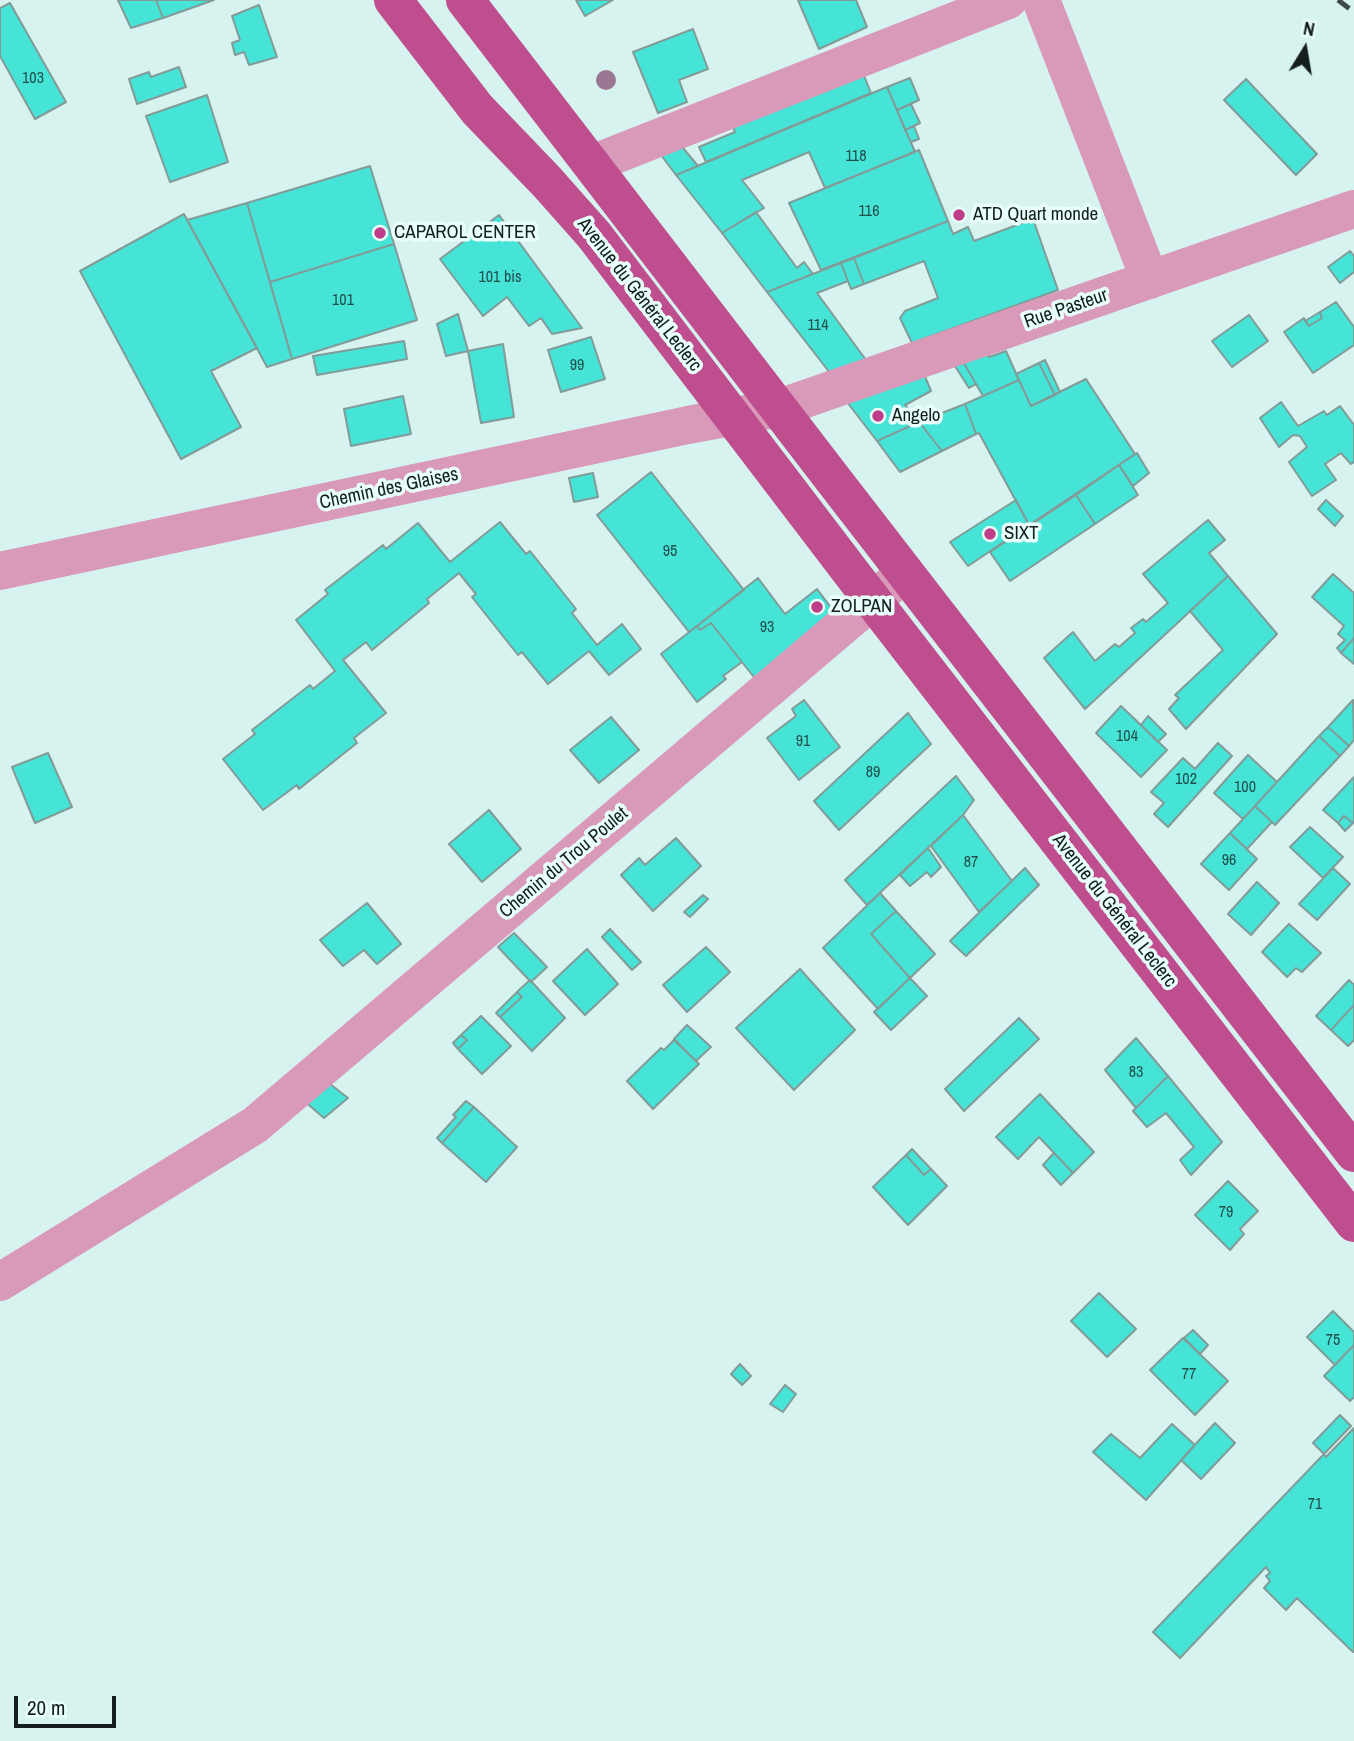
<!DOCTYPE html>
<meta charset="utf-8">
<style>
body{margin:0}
#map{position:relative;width:1354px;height:1741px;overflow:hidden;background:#d7f3ef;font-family:"Archivo Narrow",sans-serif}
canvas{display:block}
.north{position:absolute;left:1270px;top:14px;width:70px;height:70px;-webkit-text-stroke:5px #e9fffc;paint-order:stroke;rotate:11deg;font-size:19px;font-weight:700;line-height:28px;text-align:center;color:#141e1d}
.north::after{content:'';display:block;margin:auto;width:24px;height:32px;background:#141e1d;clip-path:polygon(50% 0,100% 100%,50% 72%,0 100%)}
.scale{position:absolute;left:14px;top:1696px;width:102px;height:32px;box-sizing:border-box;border:4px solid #141e1d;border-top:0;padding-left:9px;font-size:21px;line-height:24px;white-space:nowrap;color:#141e1d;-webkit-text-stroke:5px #e9fffc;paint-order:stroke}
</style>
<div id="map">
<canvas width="1354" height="1741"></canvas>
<div class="north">N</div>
<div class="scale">20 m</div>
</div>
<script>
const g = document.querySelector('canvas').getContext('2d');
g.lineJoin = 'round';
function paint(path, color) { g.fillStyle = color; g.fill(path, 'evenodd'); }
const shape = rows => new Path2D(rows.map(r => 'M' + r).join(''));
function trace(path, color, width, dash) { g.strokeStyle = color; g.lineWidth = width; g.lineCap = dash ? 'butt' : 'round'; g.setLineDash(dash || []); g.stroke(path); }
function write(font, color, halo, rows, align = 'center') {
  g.font = font + ' "Archivo Narrow",sans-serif'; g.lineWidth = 7; g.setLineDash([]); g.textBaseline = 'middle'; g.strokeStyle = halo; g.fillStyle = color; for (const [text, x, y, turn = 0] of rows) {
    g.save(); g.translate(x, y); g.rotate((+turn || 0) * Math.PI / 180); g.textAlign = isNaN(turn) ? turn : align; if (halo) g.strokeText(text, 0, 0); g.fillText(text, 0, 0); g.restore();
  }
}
const building = shape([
 [118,0,156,0,163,18,131,28,118,0],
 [156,0,214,0,163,18,156,0],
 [576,0,613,0,585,16,576,0],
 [798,0,856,0,867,27,819,49,798,0],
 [10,3,66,102,35,119,0,56,0,8,10,3],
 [259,5,277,57,249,65,244,52,235,55,232,43,240,40,232,16,259,5],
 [693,29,708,69,679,80,687,102,658,113,633,52,693,29],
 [179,67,186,87,137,104,129,79,149,72,151,77,179,67],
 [863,73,871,93,706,162,699,147,735,132,728,115,863,73],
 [910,78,919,100,897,110,887,87,910,78],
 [1246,79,1317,154,1296,175,1224,100,1246,79],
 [887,87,915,152,825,188,809,152,742,180,764,208,722,233,676,175,887,87],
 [207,95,228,162,170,182,146,116,207,95],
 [911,104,920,123,905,130,897,110,911,104],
 [914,126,919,139,911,142,905,130,914,126],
 [678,142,698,166,676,175,661,155,678,142],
 [919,150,948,221,821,270,789,203,919,150],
 [370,166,394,244,270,282,247,203,370,166],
 [247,203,292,359,267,367,187,220,247,203],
 [756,212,797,268,804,262,813,274,767,292,722,233,756,212],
 [184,214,257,348,211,371,241,427,181,459,80,271,184,214],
 [499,215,582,328,552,334,541,318,529,326,507,297,483,316,440,259,499,215],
 [1033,219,1058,290,912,343,900,318,905,311,938,298,924,261,864,284,854,258,948,221,953,234,968,227,974,241,1033,219],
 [394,244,417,320,292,359,270,282,394,244],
 [1350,251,1354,256,1354,272,1340,283,1328,267,1350,251],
 [854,258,864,284,851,289,841,263,854,258],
 [841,263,848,281,817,293,866,360,830,373,767,292,841,263],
 [1336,302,1354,327,1354,345,1313,373,1284,332,1304,318,1309,326,1322,318,1320,312,1336,302],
 [1320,312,1322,318,1309,326,1305,321,1320,312],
 [458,314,468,351,446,356,437,324,458,314],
 [1249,315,1268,341,1232,367,1212,341,1249,315],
 [591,337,605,379,561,392,548,350,591,337],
 [404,341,407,359,317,375,313,356,404,341],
 [503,344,514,417,481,423,468,351,503,344],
 [986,351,989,357,1006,351,1019,380,983,396,962,360,986,351],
 [962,360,976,384,969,388,953,363,962,360],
 [1045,360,1060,392,1055,395,1039,363,1045,360],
 [1039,363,1055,395,1031,406,1016,374,1039,363],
 [924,374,931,391,905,405,919,422,877,441,847,402,924,374],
 [1086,379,1135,454,1029,525,979,433,976,434,965,404,1019,380,1031,406,1086,379],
 [403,396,411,434,351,446,344,409,403,396],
 [1281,402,1298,426,1324,411,1327,415,1340,406,1354,425,1354,462,1351,464,1341,453,1325,464,1336,480,1312,496,1289,462,1307,447,1300,436,1293,435,1279,447,1260,418,1281,402],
 [965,404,976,434,942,451,919,422,965,404],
 [919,422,942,451,900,472,877,441,919,422],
 [1137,453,1149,473,1133,486,1119,465,1137,453],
 [1119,465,1138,495,1095,524,1076,495,1119,465],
 [651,472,744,590,689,632,597,515,651,472],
 [593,473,598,497,574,502,569,478,593,473],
 [1076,495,1095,524,1010,581,990,552,1076,495],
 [1016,500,1029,525,968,566,950,542,1016,500],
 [1326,500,1343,516,1335,526,1318,509,1326,500],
 [1208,520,1225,540,1209,553,1228,576,1085,709,1044,658,1073,632,1095,661,1115,644,1119,647,1135,633,1131,628,1143,619,1146,622,1168,603,1143,574,1208,520],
 [500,522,526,554,530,551,576,609,572,613,597,645,622,624,641,649,609,675,589,651,548,684,522,652,518,655,472,597,476,594,459,573,427,599,429,603,372,650,366,642,343,660,386,713,354,738,357,743,299,789,297,785,263,810,223,759,255,734,252,730,310,685,313,689,335,671,296,620,328,594,325,590,383,545,386,549,418,523,450,562,500,522],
 [1333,574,1354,593,1354,638,1341,653,1337,648,1345,640,1338,634,1344,626,1312,597,1333,574],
 [1228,576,1277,634,1186,729,1169,709,1179,698,1175,695,1223,650,1190,611,1228,576],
 [758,578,785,614,817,589,836,614,757,681,711,623,700,630,697,626,758,578],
 [711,623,742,662,723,676,726,679,697,702,661,654,697,626,700,630,711,623],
 [1354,638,1354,664,1341,653,1354,638],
 [804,700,840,747,799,780,767,738,796,716,792,709,804,700],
 [1353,700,1354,740,1349,746,1328,727,1353,700],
 [1121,706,1167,750,1141,777,1096,733,1121,706],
 [908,713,931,744,839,830,814,801,908,713],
 [1148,716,1166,734,1158,742,1141,725,1148,716],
 [611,717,639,750,599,783,570,750,611,717],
 [1328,727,1349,746,1340,756,1319,736,1328,727],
 [1319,736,1340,756,1275,825,1255,806,1319,736],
 [1218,743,1232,756,1168,827,1154,814,1164,803,1151,792,1183,758,1195,769,1218,743],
 [48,753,72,807,35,823,12,767,48,753],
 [1248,755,1277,782,1243,819,1214,793,1248,755],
 [956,776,974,800,963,815,867,905,845,880,956,776],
 [1354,777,1354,821,1353,823,1344,816,1338,823,1323,810,1354,777],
 [1255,806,1272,822,1247,849,1230,833,1255,806],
 [489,810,521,849,482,882,449,844,489,810],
 [963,815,1012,881,979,912,931,846,963,815],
 [1344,816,1353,823,1345,831,1338,823,1344,816],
 [1310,827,1343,857,1323,878,1290,847,1310,827],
 [1230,833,1257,859,1229,890,1201,864,1230,833],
 [676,838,701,866,653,911,621,875,639,858,645,865,676,838],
 [928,848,941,867,931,877,927,872,910,886,900,875,928,848],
 [1025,868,1039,885,966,956,950,941,1025,868],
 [1333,868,1350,884,1317,920,1299,904,1333,868],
 [1257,882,1279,903,1251,935,1228,914,1257,882],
 [880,893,896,911,871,934,910,978,878,1009,823,948,880,893],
 [703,895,708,899,690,917,684,912,703,895],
 [367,903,401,944,377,964,364,950,343,966,320,940,367,903],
 [896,911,935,954,910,978,871,934,896,911],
 [1289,924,1321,953,1302,972,1296,968,1287,977,1262,952,1289,924],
 [610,929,641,962,632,970,602,937,610,929],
 [514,933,547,967,531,982,498,947,514,933],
 [706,947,730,972,687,1012,663,985,706,947],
 [587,949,618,984,585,1015,553,981,587,949],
 [800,969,855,1030,794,1090,736,1028,800,969],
 [910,978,927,996,891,1030,874,1012,910,978],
 [530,980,565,1018,532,1051,500,1017,522,997,517,992,530,980],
 [1349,980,1354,985,1354,1005,1331,1030,1316,1016,1349,980],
 [517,992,522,997,500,1017,496,1013,517,992],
 [1354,1005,1354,1040,1348,1046,1331,1030,1354,1005],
 [481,1016,511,1046,482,1074,458,1049,467,1040,461,1035,481,1016],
 [1019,1018,1039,1039,964,1111,945,1089,1019,1018],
 [687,1025,711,1047,696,1061,674,1039,687,1025],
 [461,1035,467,1040,458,1049,453,1043,461,1035],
 [1136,1038,1168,1076,1136,1108,1105,1070,1136,1038],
 [674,1040,699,1064,653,1109,627,1081,661,1048,664,1050,674,1040],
 [1168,1076,1222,1142,1191,1175,1180,1160,1194,1147,1166,1113,1147,1127,1133,1111,1168,1076],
 [321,1077,348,1098,324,1118,296,1094,321,1077],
 [1040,1094,1094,1152,1073,1173,1039,1137,1018,1159,996,1137,1040,1094],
 [466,1101,474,1107,442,1143,437,1138,456,1117,453,1115,466,1101],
 [474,1107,517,1147,486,1182,442,1143,474,1107],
 [912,1149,931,1169,924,1175,906,1155,912,1149],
 [1054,1153,1073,1173,1061,1185,1043,1165,1054,1153],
 [906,1155,924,1175,931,1169,947,1186,908,1225,873,1187,906,1155],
 [1228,1181,1258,1211,1240,1229,1244,1234,1230,1250,1195,1215,1228,1181],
 [1099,1293,1136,1329,1107,1357,1071,1321,1099,1293],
 [1333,1311,1354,1332,1354,1345,1335,1365,1307,1337,1333,1311],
 [1193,1330,1208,1345,1200,1354,1184,1338,1193,1330],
 [1183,1338,1228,1381,1195,1415,1150,1370,1183,1338],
 [1354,1345,1354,1397,1350,1401,1324,1376,1354,1345],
 [740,1364,751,1376,742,1385,731,1374,740,1364],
 [785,1385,796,1394,783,1412,770,1404,785,1385],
 [1340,1415,1351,1426,1324,1454,1313,1443,1340,1415],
 [1215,1423,1235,1443,1201,1479,1181,1460,1215,1423],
 [1172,1424,1195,1445,1146,1500,1093,1452,1111,1434,1140,1458,1172,1424],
 [1354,1428,1354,1650,1353,1652,1297,1598,1286,1610,1264,1588,1270,1581,1266,1576,1270,1573,1266,1567,1180,1658,1153,1632,1324,1454,1326,1457,1354,1428]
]);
paint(building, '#46e4d7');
trace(building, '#829b98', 2);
trace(shape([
 [1041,0,1150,280],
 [592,164,1008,0],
 [0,571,688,425,779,408,1354,209],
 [0,1282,255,1125,905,573]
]), '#d99ab9', 38);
trace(shape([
 [393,0,477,109,547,182,594,235,853,575,1354,1223],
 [465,0,832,478,1354,1153]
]), '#bf4e8e', 38);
trace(shape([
 [1338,0,1354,12]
]), '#3c4948', 5, [14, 7]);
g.fillStyle = '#9a7893';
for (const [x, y] of [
 [606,80]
]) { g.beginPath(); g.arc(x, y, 10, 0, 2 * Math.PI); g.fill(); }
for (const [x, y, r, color] of [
 [959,215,7,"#be3e89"],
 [380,233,7,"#be3e89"],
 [878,416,7,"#be3e89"],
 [990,534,7,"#be3e89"],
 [817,607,7,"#be3e89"]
]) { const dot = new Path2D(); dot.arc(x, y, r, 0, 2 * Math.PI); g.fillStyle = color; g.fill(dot); trace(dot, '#e9fffc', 2.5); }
write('16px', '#20504c', null, [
 ["103",33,79],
 ["118",856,157],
 ["116",869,212],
 ["101 bis",500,278],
 ["101",343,301],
 ["114",818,326],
 ["99",577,366],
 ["95",670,552],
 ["93",767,628],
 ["104",1127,737],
 ["91",803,742],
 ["89",873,773],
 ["102",1186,780],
 ["100",1245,788],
 ["96",1229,861],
 ["87",971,863],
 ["83",1136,1073],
 ["79",1226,1213],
 ["75",1333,1341],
 ["77",1189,1375],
 ["71",1315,1505]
]);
write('19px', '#141e1d', '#e9fffc', [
 ["ATD Quart monde",973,215],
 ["CAPAROL CENTER",394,233],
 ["Angelo",892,416],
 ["SIXT",1004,534],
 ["ZOLPAN",831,607]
], 'left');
write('19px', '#141e1d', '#e9fffc', [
 ["Avenue du Général Leclerc",639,295,52],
 ["Rue Pasteur",1066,309,-19],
 ["Chemin des Glaises",389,489,-12],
 ["Chemin du Trou Poulet",564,863,-40],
 ["Avenue du Général Leclerc",1114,911,52]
]);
</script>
